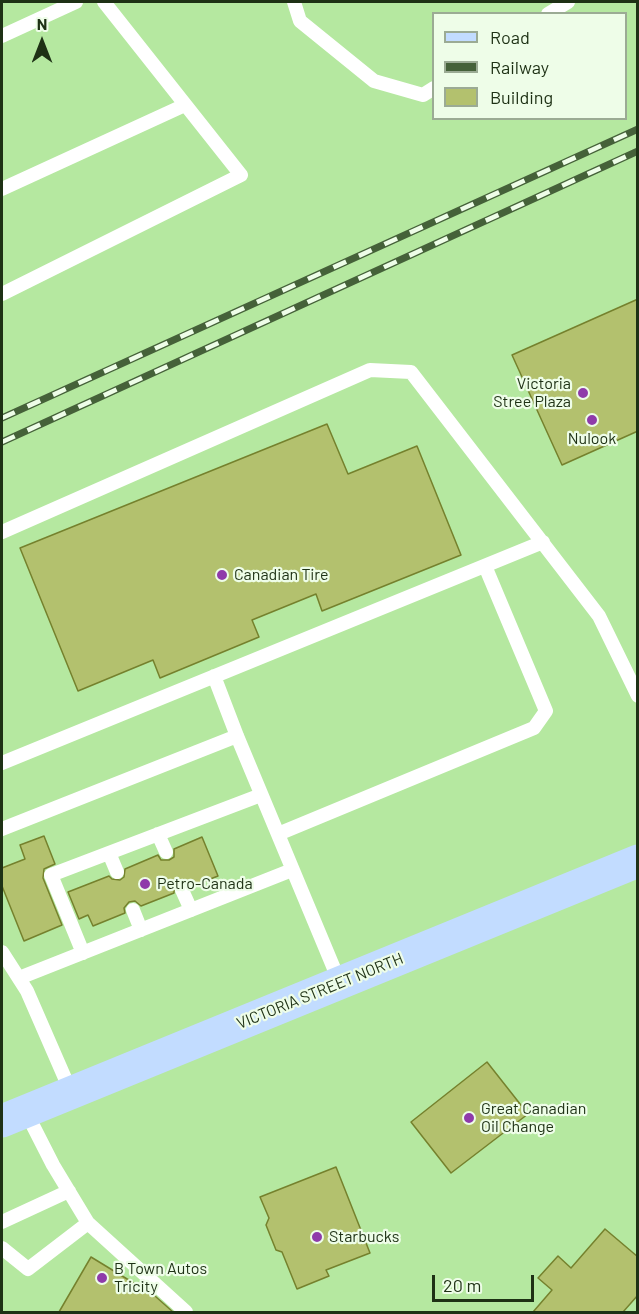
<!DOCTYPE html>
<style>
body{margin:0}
#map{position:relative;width:639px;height:1314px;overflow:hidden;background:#b5e8a0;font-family:Barlow,sans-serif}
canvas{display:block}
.frame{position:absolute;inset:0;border:3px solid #1e3115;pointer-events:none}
.legend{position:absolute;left:432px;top:12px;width:195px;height:108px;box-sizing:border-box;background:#eefde8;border:2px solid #9bab94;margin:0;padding:8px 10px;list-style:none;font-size:18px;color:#1e3115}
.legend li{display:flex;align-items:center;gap:12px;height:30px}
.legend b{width:30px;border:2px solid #9bab94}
.north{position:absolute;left:12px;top:12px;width:60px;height:60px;-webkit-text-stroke:4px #eefde8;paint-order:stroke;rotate:0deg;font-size:16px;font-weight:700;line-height:24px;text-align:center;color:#1e3115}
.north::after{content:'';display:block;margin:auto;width:21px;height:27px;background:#1e3115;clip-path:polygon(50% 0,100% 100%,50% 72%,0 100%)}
.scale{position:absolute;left:432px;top:1275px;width:102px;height:27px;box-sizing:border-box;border:3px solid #1e3115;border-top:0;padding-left:8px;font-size:18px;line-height:21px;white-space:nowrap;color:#1e3115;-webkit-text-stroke:4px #eefde8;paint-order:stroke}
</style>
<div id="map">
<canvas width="639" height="1314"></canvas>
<div class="frame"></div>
<ul class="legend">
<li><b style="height:8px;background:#c2dcff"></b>Road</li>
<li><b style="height:8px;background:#456139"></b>Railway</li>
<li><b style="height:16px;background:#b3c16e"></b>Building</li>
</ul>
<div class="north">N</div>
<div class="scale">20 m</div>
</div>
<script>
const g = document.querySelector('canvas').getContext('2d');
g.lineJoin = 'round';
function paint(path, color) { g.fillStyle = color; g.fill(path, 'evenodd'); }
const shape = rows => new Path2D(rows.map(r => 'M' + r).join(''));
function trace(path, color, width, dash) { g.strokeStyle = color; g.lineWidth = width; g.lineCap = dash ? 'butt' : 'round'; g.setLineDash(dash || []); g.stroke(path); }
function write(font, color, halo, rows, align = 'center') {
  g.font = font + ' Barlow,sans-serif'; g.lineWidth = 4.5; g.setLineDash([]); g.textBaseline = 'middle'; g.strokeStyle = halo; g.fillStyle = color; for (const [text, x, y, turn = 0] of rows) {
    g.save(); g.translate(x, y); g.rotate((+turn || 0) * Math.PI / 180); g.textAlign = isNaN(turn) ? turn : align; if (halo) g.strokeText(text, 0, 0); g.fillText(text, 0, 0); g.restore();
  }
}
const building = shape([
 [638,299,638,431,562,465,512,355,638,299],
 [327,424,348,474,417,446,461,555,322,611,316,594,252,620,259,637,160,678,153,660,78,691,20,548,327,424],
 [44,836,55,864,44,869,43,878,62,925,24,941,2,886,2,868,25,859,20,845,44,836],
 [202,837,218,876,190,887,187,882,179,882,174,885,174,893,141,906,135,901,129,902,124,908,125,913,93,926,88,915,79,919,68,892,109,876,112,879,120,880,124,877,125,869,158,855,161,860,169,860,174,857,174,849,202,837],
 [487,1062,528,1114,451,1173,411,1122,487,1062],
 [336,1167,370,1253,326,1270,329,1276,297,1289,282,1252,276,1250,266,1225,269,1218,260,1197,336,1167],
 [605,1229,638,1257,638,1295,623,1312,533,1312,552,1290,538,1278,558,1256,571,1268,605,1229],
 [91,1257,155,1296,173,1312,59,1312,91,1257]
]);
paint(building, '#b3c16e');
trace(building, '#75812d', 1.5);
trace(shape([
 [294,2,300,21,374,81,423,95,434,88],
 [548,14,568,2],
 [2,36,76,2],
 [2,189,185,105],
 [2,294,241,175,104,2],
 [2,532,370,370,411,372,599,616,638,696],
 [214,676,237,736,340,983],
 [2,763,543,542],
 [2,829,237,736],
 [158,834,166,852],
 [278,834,534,728,546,711,485,566],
 [109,853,117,872],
 [182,890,191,910],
 [133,910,141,930],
 [2,952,27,991,71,1092],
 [83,953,51,875,261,795],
 [19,978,292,870],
 [2,1222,69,1191],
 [88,1223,186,1312],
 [2,1248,28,1269,88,1223,53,1165,26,1112]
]), '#fff', 14);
trace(shape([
 [2,1121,638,861]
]), '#c2dcff', 33);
const rail = shape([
 [2,418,638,129],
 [2,442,638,151]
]);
trace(rail, '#456139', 7);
trace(rail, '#eefde8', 4.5, [14]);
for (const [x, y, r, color] of [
 [583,393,6,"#8f3baa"],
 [592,420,6,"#8f3baa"],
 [222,575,6,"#8f3baa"],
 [145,884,6,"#8f3baa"],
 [469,1118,6,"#8f3baa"],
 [317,1237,6,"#8f3baa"],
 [102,1278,6,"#8f3baa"]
]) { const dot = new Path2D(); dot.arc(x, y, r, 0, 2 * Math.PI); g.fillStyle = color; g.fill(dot); trace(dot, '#eefde8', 2); }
write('16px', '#1e3115', '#eefde8', [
 ["Victoria",571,384,"right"],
 ["Stree Plaza",571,402,"right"],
 ["Nulook",592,439,"center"],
 ["Canadian Tire",234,575],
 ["Petro-Canada",157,884],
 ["Great Canadian",481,1109],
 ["Oil Change",481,1127],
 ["Starbucks",329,1237],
 ["B Town Autos",114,1269],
 ["Tricity",114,1287]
], 'left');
write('16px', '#1e3115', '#eefde8', [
 ["VICTORIA STREET NORTH",320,991,-22]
]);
</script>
